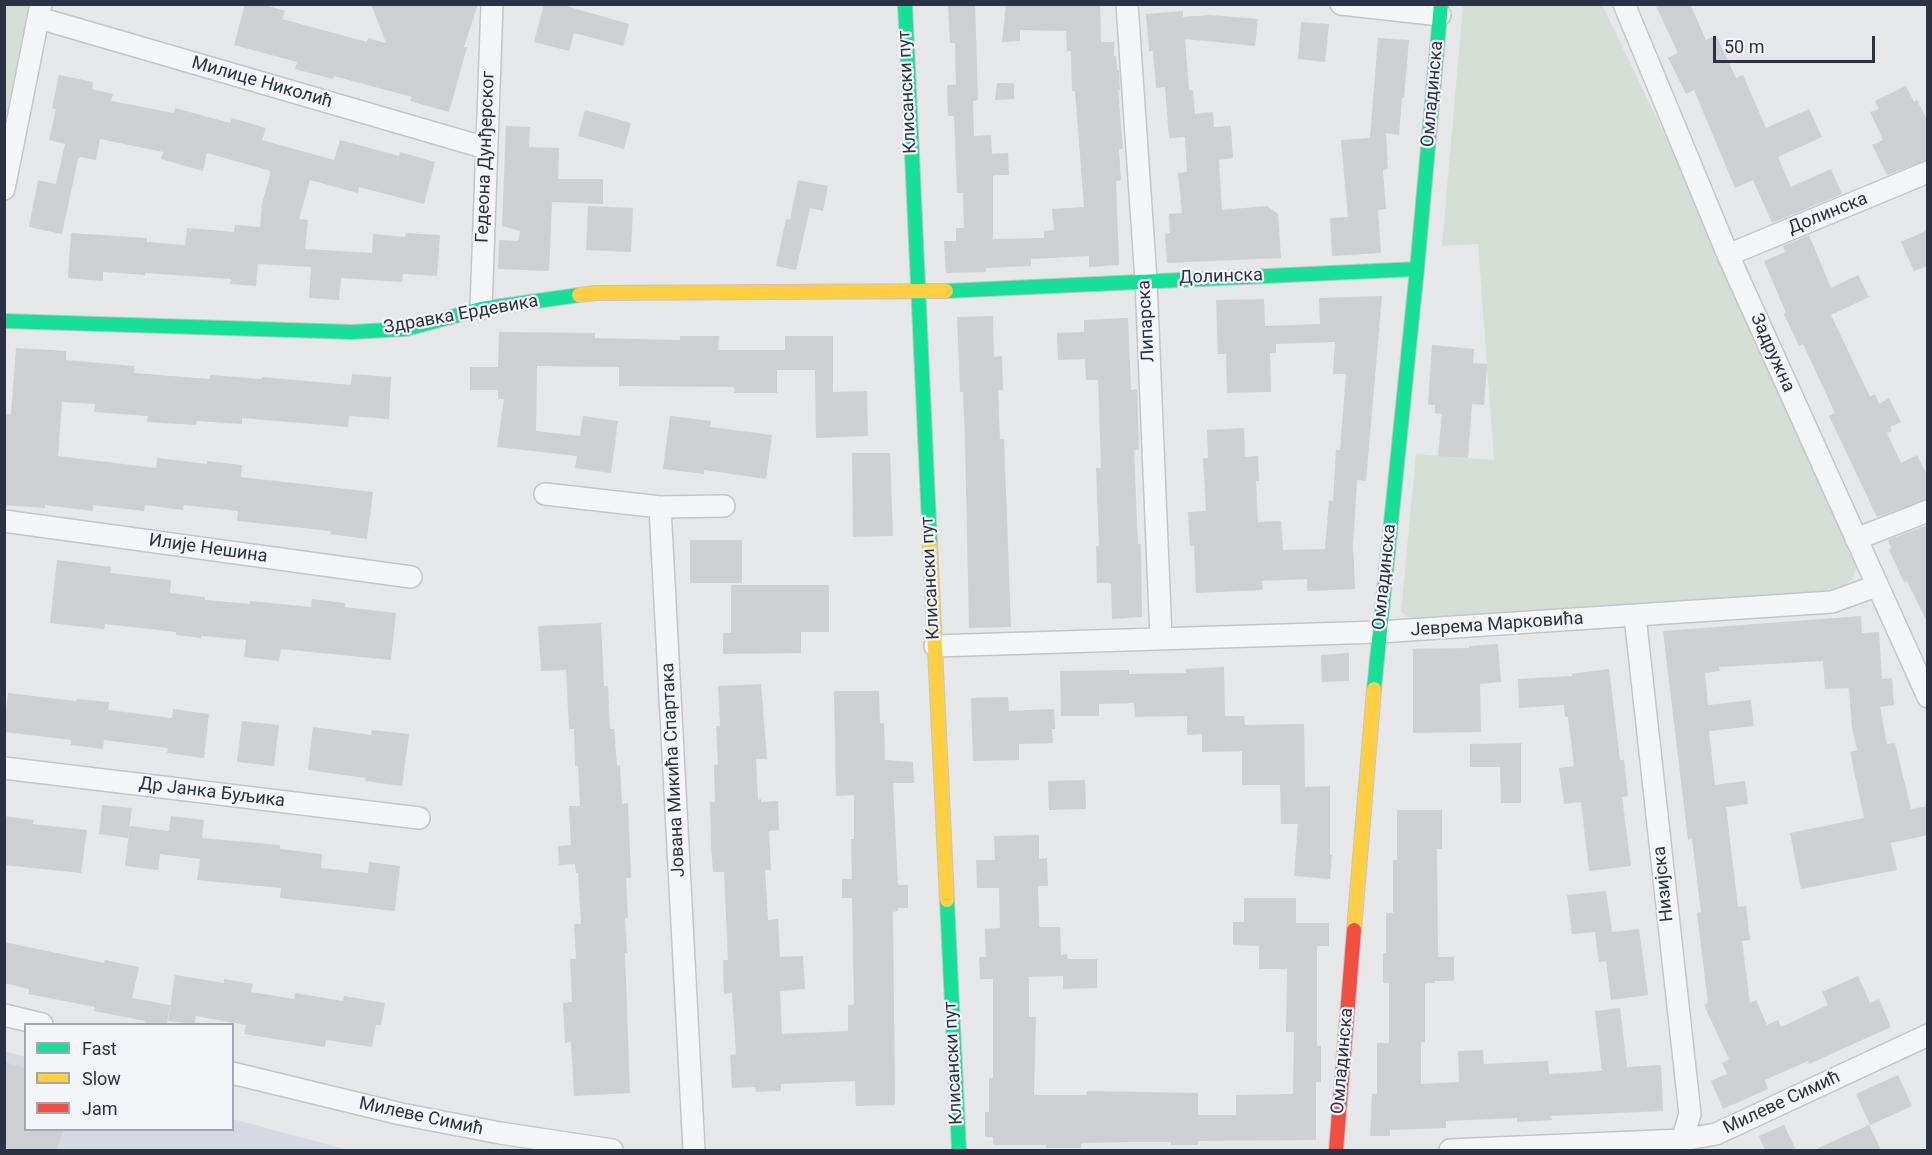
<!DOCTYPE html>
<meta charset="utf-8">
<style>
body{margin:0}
#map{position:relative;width:1932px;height:1155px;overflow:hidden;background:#e5e7e9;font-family:Roboto,sans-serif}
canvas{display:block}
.frame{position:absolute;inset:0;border:6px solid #2a3244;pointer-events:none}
.legend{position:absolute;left:24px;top:1023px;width:210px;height:108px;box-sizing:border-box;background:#f3f5f9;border:2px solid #a3a7b1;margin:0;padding:8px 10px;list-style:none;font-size:18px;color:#2a3244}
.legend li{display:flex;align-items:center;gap:12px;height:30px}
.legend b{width:30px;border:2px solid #a3a7b1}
.scale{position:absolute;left:1713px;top:36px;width:162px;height:27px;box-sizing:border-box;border:3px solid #2a3244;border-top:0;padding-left:8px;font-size:18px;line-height:21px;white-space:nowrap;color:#2a3244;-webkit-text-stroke:4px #f3f5f9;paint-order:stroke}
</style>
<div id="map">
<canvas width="1932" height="1155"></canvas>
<div class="frame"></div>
<ul class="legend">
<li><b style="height:8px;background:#16e098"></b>Fast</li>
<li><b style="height:8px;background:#ffcf43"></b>Slow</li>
<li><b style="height:8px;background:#f24e42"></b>Jam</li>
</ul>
<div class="scale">50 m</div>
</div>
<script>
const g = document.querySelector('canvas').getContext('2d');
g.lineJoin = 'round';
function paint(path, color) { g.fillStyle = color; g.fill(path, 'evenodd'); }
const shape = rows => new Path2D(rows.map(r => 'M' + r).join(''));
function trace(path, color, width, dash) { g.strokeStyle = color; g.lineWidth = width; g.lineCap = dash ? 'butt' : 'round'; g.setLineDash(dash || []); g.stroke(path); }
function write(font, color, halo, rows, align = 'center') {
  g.font = font + ' Roboto,sans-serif'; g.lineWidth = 4.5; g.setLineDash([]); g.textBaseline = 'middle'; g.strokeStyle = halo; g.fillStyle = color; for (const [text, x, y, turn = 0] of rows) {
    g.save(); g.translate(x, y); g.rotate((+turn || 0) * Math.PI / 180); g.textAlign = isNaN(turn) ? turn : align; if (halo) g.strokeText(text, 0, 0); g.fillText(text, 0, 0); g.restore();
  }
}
paint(shape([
 [4,1051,25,1057,26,1130,232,1130,233,1119,348,1150,5,1150]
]), '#d6dae0');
paint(shape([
 [5,4,29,5,5,122,4,5],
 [1463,5,1602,5,1688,183,1858,564,1853,578,1844,586,1830,592,1497,613,1410,618,1401,612,1416,454,1494,460,1478,244,1442,246]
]), '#d5ded5');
paint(shape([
 [245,4,261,4,285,11,282,19,367,42,368,38,386,43,371,4,478,4,464,47,467,47,449,112,410,101,412,97,334,76,333,79,295,69,297,62,234,45],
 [544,4,559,4,629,24,623,46,574,33,569,51,534,42],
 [948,4,975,4,978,100,973,101,974,136,991,135,992,154,1008,153,1009,175,993,175,993,239,1044,238,1044,231,1054,230,1052,209,1084,207,1075,91,1072,91,1071,51,1067,51,1066,31,1020,30,1020,41,1002,42,1006,4,1100,4,1101,42,1114,42,1114,56,1116,56,1117,70,1119,70,1120,90,1118,90,1123,149,1119,149,1121,180,1116,181,1119,265,1089,267,1089,256,1031,259,1031,266,986,268,986,272,946,273,944,241,956,241,956,228,964,228,963,193,957,193,954,116,948,116,947,85,956,85,955,43,950,43],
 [1655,4,1690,4,1706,40,1716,35,1736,78,1743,75,1766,128,1809,109,1822,137,1778,157,1791,187,1831,169,1842,194,1772,223,1753,180,1735,188,1694,90,1686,94,1668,58,1678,53],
 [1183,11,1183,17,1210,15,1258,19,1255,46,1185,39,1189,90,1193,90,1195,114,1213,112,1214,127,1231,126,1233,158,1219,160,1222,210,1267,206,1278,214,1281,258,1167,263,1165,234,1170,233,1169,214,1182,213,1178,173,1187,172,1185,137,1169,138,1165,87,1156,88,1153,51,1149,51,1146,14],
 [1301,22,1329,24,1325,62,1298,59],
 [1378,38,1409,40,1404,98,1402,98,1399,135,1386,133,1388,169,1383,170,1386,209,1378,210,1381,253,1332,256,1330,218,1348,217,1341,140,1370,138],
 [59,75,93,82,92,89,113,94,111,101,174,113,175,108,230,123,232,118,266,128,262,140,334,160,340,140,399,156,400,152,435,162,424,204,359,187,358,193,310,180,299,219,308,220,305,249,372,253,373,234,405,237,406,233,440,235,437,276,403,274,402,282,341,278,339,300,309,298,311,267,258,264,256,286,230,284,231,279,145,273,145,275,103,272,103,281,68,278,71,233,147,238,147,242,185,245,187,228,234,232,235,225,260,227,262,204,271,171,207,153,203,171,161,159,163,152,100,139,96,160,80,157,78,159,62,234,29,227,38,180,56,184,65,144,49,140,56,109,52,108],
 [997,83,1014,83,1014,99,995,100],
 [1906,86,1914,102,1917,100,1928,122,1928,160,1887,175,1872,145,1883,140,1870,112,1879,109,1875,101],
 [585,110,631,123,624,149,578,136],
 [506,126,530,127,529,147,559,148,558,179,603,179,603,204,552,202,549,271,498,269,499,240,518,241,520,231,502,226],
 [798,180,828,186,823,211,810,208,796,270,776,266,786,219,790,220],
 [588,206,633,208,631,252,586,250],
 [1928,230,1928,266,1914,271,1901,242],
 [1809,235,1831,288,1858,275,1869,297,1831,315,1870,397,1875,394,1879,404,1889,398,1901,422,1890,427,1892,431,1887,433,1901,463,1917,455,1928,477,1928,499,1877,517,1829,416,1835,413,1803,344,1799,346,1784,314,1786,313,1764,261,1785,252,1783,246],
 [1382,296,1366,481,1357,480,1353,545,1355,589,1307,591,1307,579,1262,581,1263,590,1196,593,1194,546,1190,546,1188,512,1206,511,1203,458,1208,458,1207,430,1244,428,1245,457,1258,456,1259,481,1256,481,1258,522,1281,521,1283,550,1325,549,1329,500,1333,501,1336,450,1340,450,1346,374,1333,374,1335,342,1276,344,1276,353,1270,353,1271,392,1227,393,1226,354,1218,354,1216,300,1264,299,1265,326,1320,324,1319,298],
 [993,316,994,357,1002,356,1003,390,998,390,1000,439,1004,439,1011,627,969,628,965,440,963,392,960,392,957,317],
 [1128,318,1131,390,1137,389,1139,450,1134,450,1138,544,1141,544,1142,617,1112,619,1111,583,1097,583,1096,546,1099,546,1096,468,1101,468,1098,380,1086,380,1085,359,1058,360,1057,333,1084,332,1084,320],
 [499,332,595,333,595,338,680,340,680,336,719,336,718,350,785,350,785,336,833,336,833,392,867,391,868,436,816,438,815,370,777,370,777,393,734,393,734,387,619,386,619,367,537,366,536,431,580,436,583,416,618,421,611,473,575,468,577,456,497,447,504,399,498,399,498,390,470,390,470,367,498,367],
 [1432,345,1474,349,1473,363,1487,364,1484,405,1472,404,1468,458,1438,456,1442,414,1435,413,1435,405,1428,405],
 [16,348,66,351,66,360,134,366,134,373,146,374,210,379,210,375,262,379,262,377,351,385,352,374,391,377,389,419,349,416,348,427,242,418,242,424,197,421,196,425,147,422,148,416,94,412,95,404,62,402,58,456,156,468,157,458,207,464,207,461,242,465,241,477,373,492,367,539,330,534,331,531,237,521,238,511,184,505,183,510,145,505,144,511,93,505,93,511,45,505,45,508,4,505,6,414,11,414],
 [670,416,711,421,710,427,772,435,766,479,704,470,704,474,663,469],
 [852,453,890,453,893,536,853,537],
 [1928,525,1928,624,1907,581,1904,582,1889,550,1891,548,1888,540],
 [690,540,742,540,742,583,690,583],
 [57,560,111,567,110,573,171,580,170,593,205,597,205,600,250,604,250,601,311,607,312,599,345,603,345,607,396,613,391,660,281,649,279,661,244,657,246,640,201,636,201,638,176,635,176,632,105,624,104,629,50,623],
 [731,585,829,585,829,632,801,632,801,653,723,654,723,633,731,633],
 [1861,616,1862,633,1879,632,1882,679,1892,678,1894,705,1880,707,1887,744,1895,743,1911,809,1928,806,1928,835,1891,843,1897,870,1801,889,1790,833,1864,818,1850,752,1857,750,1852,728,1849,688,1825,689,1823,661,1719,667,1720,671,1705,673,1708,705,1751,700,1754,726,1709,731,1715,785,1745,781,1748,804,1726,807,1738,907,1746,906,1750,940,1742,941,1750,1003,1756,1000,1767,1025,1778,1020,1781,1027,1828,1005,1822,992,1858,976,1870,1003,1879,999,1891,1027,1809,1064,1808,1061,1765,1080,1768,1089,1723,1109,1711,1081,1727,1074,1722,1063,1729,1059,1704,1005,1708,1003,1697,913,1701,912,1692,839,1688,840,1663,631],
 [601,623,604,686,608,686,610,729,614,729,617,766,620,765,622,804,628,803,631,878,626,878,628,918,625,918,627,953,625,953,630,1093,574,1096,571,1042,565,1043,563,1003,572,1002,570,959,576,959,574,924,581,924,578,873,576,873,575,864,559,865,558,846,571,845,569,806,580,806,578,766,575,766,574,729,569,729,566,670,541,671,538,626],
 [1498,644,1501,682,1480,684,1481,732,1413,733,1413,649,1469,648,1469,646],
 [1349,653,1349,681,1322,682,1321,655],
 [1224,667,1225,716,1244,716,1245,725,1304,724,1305,787,1330,786,1330,855,1332,855,1330,879,1294,876,1298,824,1281,824,1280,785,1242,785,1242,751,1202,752,1202,734,1187,735,1187,716,1135,717,1134,703,1099,704,1099,716,1061,716,1060,671,1129,670,1129,674,1186,673,1186,669],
 [1609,669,1620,760,1624,760,1628,796,1622,797,1631,866,1589,871,1581,802,1564,804,1559,768,1574,766,1568,717,1565,717,1564,705,1519,708,1518,679,1572,676,1572,674],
 [761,684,767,759,756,759,758,800,761,799,761,802,778,801,779,830,769,831,771,870,765,870,768,920,778,919,780,957,803,956,805,989,780,991,782,1034,848,1031,848,1005,854,1005,852,898,842,898,842,879,852,879,851,839,854,839,854,795,836,796,834,691,879,691,880,723,884,723,885,760,913,762,914,783,893,783,898,885,908,885,908,908,898,908,898,911,893,912,895,1105,856,1106,855,1081,781,1084,781,1091,774,1091,756,1092,755,1087,732,1088,730,1055,736,1054,732,993,724,994,723,960,728,960,724,872,713,872,711,845,710,802,715,802,714,765,718,764,716,726,720,726,718,686],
 [8,693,76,701,77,699,109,702,108,710,172,718,173,709,209,714,204,758,167,753,168,748,104,740,103,749,71,745,71,740,4,732],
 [1008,697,1009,711,1054,709,1055,729,1052,729,1053,743,1019,744,1019,760,973,761,971,698],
 [242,721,279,725,274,766,237,762],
 [313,727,371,735,372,730,409,734,402,786,365,781,366,778,308,770],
 [1521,743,1521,803,1501,803,1500,767,1470,767,1470,744],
 [1085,780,1086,809,1049,810,1048,781],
 [102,805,132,808,128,838,99,834],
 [1397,810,1442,810,1442,849,1437,849,1438,957,1454,957,1454,981,1435,981,1435,983,1425,983,1425,1042,1421,1042,1421,1084,1459,1082,1458,1051,1483,1050,1484,1064,1548,1061,1549,1074,1602,1071,1595,1011,1620,1008,1627,1067,1661,1065,1663,1111,1551,1116,1552,1120,1517,1122,1517,1118,1446,1121,1446,1128,1390,1130,1390,1136,1370,1136,1372,1094,1377,1094,1377,1043,1389,1043,1389,983,1383,983,1383,953,1386,953,1386,913,1393,913,1393,860,1397,860],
 [4,816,34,820,33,824,87,830,81,873,4,865],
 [171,816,204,820,202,838,280,845,280,849,322,854,321,868,368,873,369,862,400,866,395,911,280,898,281,888,197,880,200,859,160,854,158,870,125,866,130,826,169,831],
 [1039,835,1039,859,1047,858,1048,886,1038,886,1039,927,1060,927,1061,955,1067,954,1068,959,1097,959,1097,988,1063,989,1063,976,1029,977,1029,1017,1036,1017,1034,1095,1087,1095,1087,1091,1198,1093,1198,1115,1236,1115,1236,1095,1293,1094,1294,1032,1286,1032,1287,969,1259,969,1259,946,1233,945,1233,922,1244,922,1244,898,1296,898,1296,923,1329,923,1329,946,1317,946,1317,1046,1321,1046,1321,1082,1316,1082,1316,1140,1198,1141,1198,1145,1171,1145,1171,1142,1133,1142,1081,1143,1081,1148,1046,1148,1046,1145,993,1145,993,1137,985,1137,985,1112,989,1112,989,1078,993,1078,993,979,980,979,979,957,986,957,985,929,1000,928,999,888,977,888,976,860,995,860,994,836],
 [1606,891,1612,932,1639,929,1648,995,1611,1000,1606,961,1599,962,1595,932,1572,934,1567,895],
 [4,942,104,963,105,960,139,967,132,998,170,1005,167,1024,144,1024,145,1021,94,1011,95,1007,28,994,29,989,4,983],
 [175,975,224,983,224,979,253,984,251,992,294,999,295,993,343,1001,344,996,385,1003,381,1025,376,1025,372,1047,326,1040,325,1047,244,1034,246,1025,196,1016,195,1024,168,1021],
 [4,1062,26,1068,26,1130,63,1130,57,1150,4,1150],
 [1898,1075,1912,1106,1870,1125,1856,1094],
 [1784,1125,1796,1150,1765,1150,1759,1136],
 [1869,1125,1881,1150,1814,1150]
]), '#cdcfd2');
const street = shape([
 [1127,4,1146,280,1161,638],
 [1341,4,1440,15],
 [1624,4,1728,255,1928,697],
 [39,18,486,148],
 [4,189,41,4],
 [1728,255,1928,172],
 [481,309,492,4],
 [545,494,660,507,694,1150],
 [660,507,724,506],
 [4,521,411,577],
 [1856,539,1928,511],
 [1635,616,1690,1114,1682,1140,1682,1150],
 [935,646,1379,632,1832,602,1876,586],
 [4,768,419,818],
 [4,1015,42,1024],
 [232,1073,401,1114,500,1133,612,1150],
 [1450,1150,1682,1140,1716,1134,1928,1035]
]);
const fast = shape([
 [905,4,930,544],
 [946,291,1417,269],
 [4,321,352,332,406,329,481,309,579,295],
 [1374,689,1417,269,1441,4],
 [947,900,959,1150]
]);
const slow = shape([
 [579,295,596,293,946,291],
 [930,544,947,900],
 [1354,930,1374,689]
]);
const jam = shape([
 [1336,1150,1354,930]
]);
trace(street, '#c3c5c7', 24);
trace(fast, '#c3c5c7', 16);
trace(slow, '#c3c5c7', 16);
trace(jam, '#c3c5c7', 16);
trace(street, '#f4f5f6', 21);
trace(fast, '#16e098', 14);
trace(slow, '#ffcf43', 14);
trace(jam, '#f24e42', 14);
write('18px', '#2a3244', '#f3f5f9', [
 ["Милице Николић",262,83,16],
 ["Клисански пут",908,92,-93],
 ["Омладинска",1433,94,-85],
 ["Гедеона Дунђерског",486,157,-88],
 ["Долинска",1828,214,-22],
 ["Долинска",1221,277,-2],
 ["Здравка Ердевика",461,315,-10],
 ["Липарска",1147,321,-93],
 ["Задружна",1772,353,66],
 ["Илије Нешина",208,549,8],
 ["Омладинска",1385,577,-84],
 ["Клисански пут",931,578,-93],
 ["Јеврема Марковића",1497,625,-4],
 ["Јована Микића Спартака",674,770,-93],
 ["Др Јанка Буљика",212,793,7],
 ["Низијска",1664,884,-96],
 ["Омладинска",1343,1061,-85],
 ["Клисански пут",954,1063,-93],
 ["Милеве Симић",1782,1103,-25],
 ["Милеве Симић",421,1117,12]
]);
</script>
